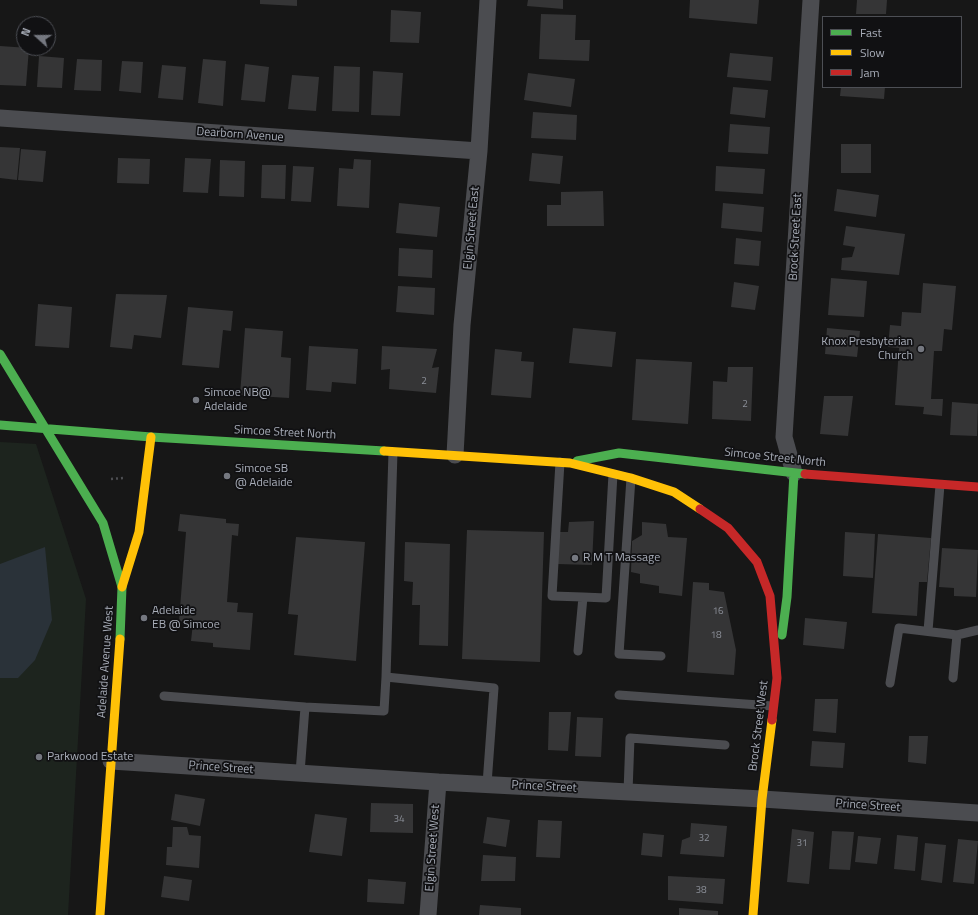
<!DOCTYPE html>
<style>
body{margin:0}
#map{position:relative;width:978px;height:915px;overflow:hidden;background:#171717;font-family:"Titillium Web",sans-serif}
canvas{display:block}
.legend{position:absolute;left:822px;top:16px;width:140px;height:72px;box-sizing:border-box;background:#111113;border:1px solid #4d4f55;margin:0;padding:5px 7px;list-style:none;font-size:12px;color:#a8adb8}
.legend li{display:flex;align-items:center;gap:8px;height:20px}
.legend b{width:20px;border:1px solid #4d4f55}
.north{position:absolute;left:16px;top:16px;width:40px;height:40px;box-sizing:border-box;background:#111113;border:1px solid #4d4f55;border-radius:50%;rotate:291deg;font-size:11px;font-weight:700;line-height:16px;text-align:center;color:#a8adb8}
.north::after{content:'';display:block;margin:auto;width:14px;height:18px;background:#757880;clip-path:polygon(50% 0,100% 100%,50% 72%,0 100%)}
</style>
<div id="map">
<canvas width="978" height="915"></canvas>
<ul class="legend">
<li><b style="height:5px;background:#4caf50"></b>Fast</li>
<li><b style="height:5px;background:#ffc107"></b>Slow</li>
<li><b style="height:5px;background:#c62828"></b>Jam</li>
</ul>
<div class="north">N</div>
</div>
<script>
const g = document.querySelector('canvas').getContext('2d');
g.lineJoin = 'round';
function paint(path, color) { g.fillStyle = color; g.fill(path, 'evenodd'); }
const shape = rows => new Path2D(rows.map(r => 'M' + r).join(''));
function trace(path, color, width, dash) { g.strokeStyle = color; g.lineWidth = width; g.lineCap = dash ? 'butt' : 'round'; g.setLineDash(dash || []); g.stroke(path); }
function write(font, color, halo, rows, align = 'center') {
  g.font = font + ' "Titillium Web",sans-serif'; g.lineWidth = 3.5; g.setLineDash([]); g.textBaseline = 'middle'; g.strokeStyle = halo; g.fillStyle = color; for (const [text, x, y, turn = 0] of rows) {
    g.save(); g.translate(x, y); g.rotate((+turn || 0) * Math.PI / 180); g.textAlign = isNaN(turn) ? turn : align; if (halo) g.strokeText(text, 0, 0); g.fillText(text, 0, 0); g.restore();
  }
}
paint(shape([
 [0,442,36,444,86,599,68,915,0,915]
]), '#1d241e');
paint(shape([
 [45,547,52,620,35,660,18,678,0,678,0,564]
]), '#2a3239');
paint(shape([
 [260,0,297,0,297,6,260,4],
 [528,0,563,0,563,9,527,6],
 [690,0,759,0,757,24,689,18],
 [857,0,887,0,886,14,856,14],
 [391,10,421,12,419,43,390,42],
 [541,14,576,15,575,40,590,40,589,61,539,59],
 [0,46,29,48,26,86,0,85],
 [730,53,773,57,771,81,727,77],
 [39,56,64,58,62,88,37,87],
 [77,59,102,60,101,91,74,90],
 [203,59,226,61,223,106,198,103],
 [122,61,143,62,141,93,119,91],
 [245,64,269,67,265,102,241,100],
 [162,65,186,67,183,100,158,98],
 [334,66,360,67,359,112,332,111],
 [373,71,403,73,400,116,371,115],
 [528,73,575,79,571,107,524,100],
 [292,75,319,77,316,111,288,109],
 [733,87,768,90,765,118,730,114],
 [841,87,885,87,884,99,840,96],
 [533,112,577,115,576,140,531,138],
 [730,124,770,127,768,154,728,152],
 [841,144,871,144,871,173,841,173],
 [0,147,20,148,17,180,0,178],
 [21,149,46,151,43,182,18,180],
 [532,153,563,156,560,184,529,181],
 [118,158,150,159,149,184,117,183],
 [185,158,211,159,208,193,183,192],
 [354,159,371,160,369,208,337,206,339,168,353,169],
 [220,160,245,161,244,197,219,196],
 [262,165,286,165,285,199,261,198],
 [293,166,314,167,311,202,291,201],
 [716,166,765,169,763,194,715,191],
 [837,189,879,195,876,217,834,211],
 [603,191,604,226,547,226,547,205,561,205,561,192],
 [399,203,440,207,437,237,396,233],
 [723,203,764,207,762,232,721,228],
 [846,226,905,234,899,275,841,270,842,258,852,257,855,247,843,245],
 [736,238,761,241,759,266,734,264],
 [399,248,433,250,432,278,398,276],
 [831,278,867,281,864,317,828,315],
 [734,282,759,286,755,310,731,307],
 [923,283,956,286,952,330,944,329,942,351,934,351,931,399,943,399,942,416,923,414,924,407,895,405,899,348,888,347,890,325,901,326,902,312,921,313],
 [398,286,435,288,434,315,396,312],
 [116,294,167,295,161,338,134,335,132,349,110,347],
 [38,304,72,307,69,348,35,346],
 [188,307,233,311,231,331,223,330,219,368,182,365],
 [245,328,283,331,281,357,291,358,289,398,240,395],
 [573,328,616,332,612,367,569,363],
 [827,328,860,331,857,357,825,354],
 [309,346,358,349,356,384,332,382,331,392,306,390],
 [382,346,437,349,432,368,439,367,436,393,389,389,390,369,381,370],
 [495,349,522,352,521,361,534,362,531,398,491,395],
 [636,359,692,362,688,424,632,420],
 [728,367,753,367,751,421,712,419,713,381,727,382],
 [824,396,853,396,848,436,820,434],
 [952,402,978,404,977,436,950,435],
 [180,514,226,519,226,523,239,524,238,536,232,535,227,602,238,603,237,612,253,613,250,650,213,647,213,643,191,641,193,623,179,621,186,532,178,531],
 [594,521,592,565,557,564,559,532,568,532,569,522],
 [642,522,666,524,668,537,687,538,682,596,659,593,659,586,640,583,640,574,631,572,632,541,642,535],
 [467,530,544,532,540,662,462,659],
 [845,532,875,534,873,578,843,576],
 [878,534,931,538,927,582,919,582,917,616,872,613],
 [296,537,365,542,356,661,294,655,298,615,288,614],
 [405,542,450,544,448,646,419,645,420,605,412,605,413,582,404,581],
 [942,548,978,550,976,597,954,596,954,588,939,587],
 [693,582,709,583,709,590,724,592,736,650,734,675,687,672],
 [805,618,847,622,844,649,803,645],
 [815,699,838,699,836,733,813,731],
 [549,712,571,712,568,751,548,750],
 [577,717,603,718,601,757,575,756],
 [909,736,928,736,926,764,908,762],
 [812,741,845,743,843,768,810,766],
 [175,794,205,799,200,826,171,820],
 [371,803,413,804,413,833,370,832],
 [315,814,347,818,342,856,309,852],
 [487,817,510,820,506,847,483,843],
 [538,820,562,821,560,858,536,857],
 [691,823,727,826,724,857,680,854,682,840,690,837],
 [173,827,187,827,189,835,201,836,199,868,166,865,167,847,172,847],
 [792,829,814,832,809,884,787,882],
 [832,831,854,832,850,870,829,869],
 [643,833,664,835,662,857,641,855],
 [897,835,918,837,915,871,894,869],
 [858,836,881,838,877,864,855,862],
 [958,839,978,841,974,884,953,882],
 [925,843,946,845,942,883,921,880],
 [483,855,516,857,515,881,481,881],
 [164,876,192,880,189,901,161,897],
 [668,876,725,879,723,904,668,900],
 [368,879,406,882,404,904,367,902],
 [480,905,521,908,521,915,479,915],
 [679,908,718,911,718,915,679,915]
]), '#353536');
trace(shape([
 [111,479,124,478]
]), '#4d4e52', 2.5, [2, 3]);
trace(shape([
 [560,462,552,596,583,597,578,651],
 [631,478,619,654,661,656],
 [583,597,606,598,613,474],
 [928,631,940,485],
 [386,677,393,452],
 [953,678,957,635],
 [890,683,899,628,957,635,978,630],
 [619,695,773,706],
 [164,696,305,707,300,773],
 [305,707,384,711,386,677,494,688,487,784],
 [628,792,630,738,725,745]
]), '#4b4c50', 9);
trace(shape([
 [0,118,479,151],
 [455,455,462,325,479,151,488,0],
 [794,473,784,437,811,0],
 [111,761,438,782,762,799,978,813],
 [428,915,438,782]
]), '#4b4c50', 17);
trace(shape([
 [0,354,103,523,122,587,120,639],
 [0,425,151,437,384,451],
 [577,461,619,453,805,474],
 [782,635,787,597,794,473]
]), '#4caf50', 9);
trace(shape([
 [384,451,570,463,631,478,674,492,700,509],
 [122,587,139,532,151,437],
 [100,915,120,639],
 [753,915,762,799,772,720]
]), '#ffc107', 9);
trace(shape([
 [805,474,978,487],
 [700,509,728,528,757,562,770,596,777,678,772,720]
]), '#c62828', 9);
for (const [x, y, r, color] of [
 [921,349,4,"#757880"],
 [196,400,4,"#757880"],
 [227,476,4,"#757880"],
 [575,558,4,"#757880"],
 [144,618,4,"#757880"],
 [39,757,4,"#757880"]
]) { const dot = new Path2D(); dot.arc(x, y, r, 0, 2 * Math.PI); g.fillStyle = color; g.fill(dot); trace(dot, '#111113', 1.5); }
write('10px', '#8b8f98', null, [
 ["2",424,382],
 ["2",745,405],
 ["16",718,612],
 ["18",716,636],
 ["34",399,820],
 ["32",704,839],
 ["31",802,844],
 ["38",701,891]
]);
write('12px', '#a8adb8', '#111113', [
 ["Dearborn Avenue",240,135,4],
 ["Elgin Street East",472,228,-85],
 ["Brock Street East",796,237,-87],
 ["Simcoe Street North",285,433,3],
 ["Simcoe Street North",775,458,6],
 ["Adelaide Avenue West",106,662,-86],
 ["Brock Street West",759,726,-83],
 ["Prince Street",221,768,4],
 ["Prince Street",544,787,3],
 ["Prince Street",868,806,4],
 ["Elgin Street West",433,848,-86]
]);
write('12px', '#a8adb8', '#111113', [
 ["Knox Presbyterian",913,342,"right"],
 ["Church",913,356,"right"],
 ["Simcoe NB@",204,393],
 ["Adelaide",204,407],
 ["Simcoe SB",235,469],
 ["@ Adelaide",235,483],
 ["R M T Massage",583,558],
 ["Adelaide",152,611],
 ["EB @ Simcoe",152,625],
 ["Parkwood Estate",47,757]
], 'left');
</script>
